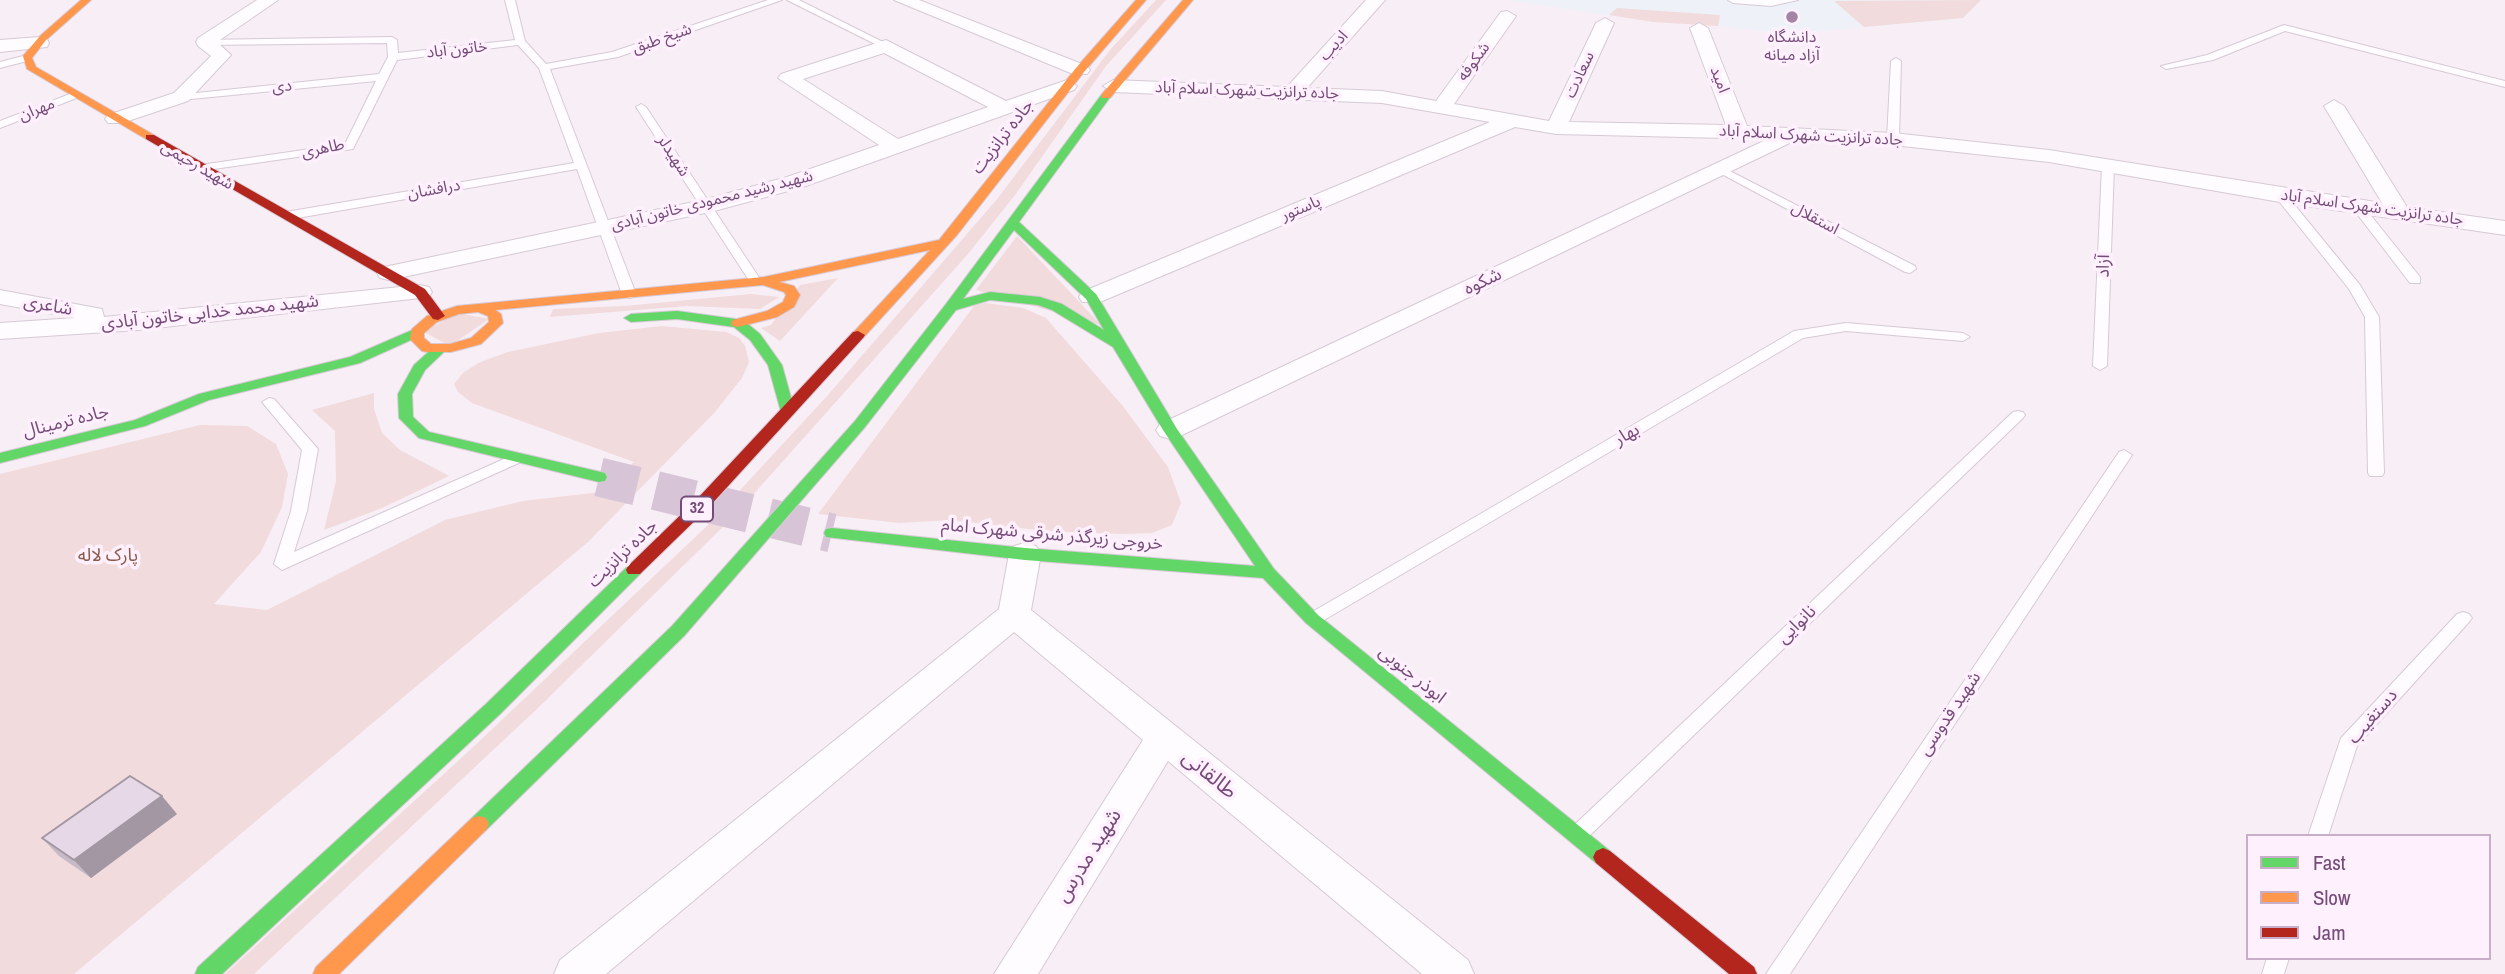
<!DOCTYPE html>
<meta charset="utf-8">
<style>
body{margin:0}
#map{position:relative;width:2505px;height:974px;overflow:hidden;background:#f8eef6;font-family:"Archivo Narrow",sans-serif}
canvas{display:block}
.legend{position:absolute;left:2246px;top:834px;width:245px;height:126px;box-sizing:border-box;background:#fff0fd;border:2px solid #c8aec8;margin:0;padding:9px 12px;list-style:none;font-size:21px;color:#754b79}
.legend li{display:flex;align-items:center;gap:14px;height:35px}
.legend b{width:35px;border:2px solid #c8aec8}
</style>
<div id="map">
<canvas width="2505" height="974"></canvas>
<ul class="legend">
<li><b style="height:9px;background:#63d668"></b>Fast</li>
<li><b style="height:9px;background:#ff974d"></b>Slow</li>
<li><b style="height:9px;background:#b3261e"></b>Jam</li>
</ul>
</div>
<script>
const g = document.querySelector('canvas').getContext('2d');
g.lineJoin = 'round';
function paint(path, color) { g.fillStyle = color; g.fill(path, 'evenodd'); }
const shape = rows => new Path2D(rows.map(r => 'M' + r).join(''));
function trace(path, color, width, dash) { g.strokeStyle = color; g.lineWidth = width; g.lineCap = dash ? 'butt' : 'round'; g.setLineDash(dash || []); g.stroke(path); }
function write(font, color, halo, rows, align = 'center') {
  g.font = font + ' "Archivo Narrow","Noto Sans Arabic",sans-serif'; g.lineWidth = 7; g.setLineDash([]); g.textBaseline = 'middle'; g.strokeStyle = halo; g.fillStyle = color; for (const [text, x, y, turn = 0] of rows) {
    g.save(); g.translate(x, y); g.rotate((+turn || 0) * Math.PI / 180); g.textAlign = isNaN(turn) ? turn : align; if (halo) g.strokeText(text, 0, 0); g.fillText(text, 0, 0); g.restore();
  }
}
paint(shape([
 [1508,0,1981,0,1963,18,1789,34,1688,22,1653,22]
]), '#eef2f8');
paint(shape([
 [1156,0,1166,0,1106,66,1015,195,968,254,734,516,539,707,254,974,225,974,470,750,706,527,828,395,998,198,1110,50],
 [1981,0,1963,18,1864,27,1834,1],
 [1617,8,1720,15,1718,26,1653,22,1609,15],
 [1017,236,1101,325,976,290],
 [838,278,780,341,761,328,771,325,800,285],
 [751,294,779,297,760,309,687,306,550,317,553,309,625,306],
 [985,303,1023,308,1046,318,1122,405,1168,467,1181,503,1172,525,1152,533,1120,534,1046,531,951,520,900,523,818,514,974,306],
 [457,313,489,319,450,346,424,332],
 [662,326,726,332,739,338,745,346,749,362,742,378,715,412,588,542,74,974,0,974,0,474,200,425,247,426,276,444,288,474,282,507,261,552,214,604,267,610,445,520,523,501,601,492,634,462,472,403,458,392,454,384,463,373,478,363,508,352,599,333],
 [374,393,374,409,382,433,400,450,449,476,382,508,324,530,336,481,335,431,312,410]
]), '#f1dbdc');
trace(shape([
 [599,477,832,533]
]), '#d7c5d7', 39, [39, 19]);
const lane = shape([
 [505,0,515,0,525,41,546,64,612,52,768,0,782,0,618,57,550,69,636,294,634,297,629,298,622,294,577,169,286,220,280,216,286,212,574,163,539,68,518,45,397,60,353,149,200,171,194,168,200,165,345,144,376,81,181,100,177,99,177,95,379,74,388,57,387,43,205,45,200,42,202,40,392,37,397,40,398,53,515,40,505,0],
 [787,0,799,0,891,46,883,48,787,0],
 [1728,0,1798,0,1771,6,1733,3,1728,0],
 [2284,25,2505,81,2505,87,2285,31,2213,60,2166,69,2161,66,2207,55,2284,25],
 [27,55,31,56,31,60,0,68,0,62,27,55],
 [1896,58,1901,61,1899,139,1893,142,1887,139,1891,61,1896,58],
 [75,92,80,95,79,97,0,128,0,121,75,92],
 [641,104,646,107,762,282,761,285,751,285,750,282,636,107,641,104],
 [2108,163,2114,166,2107,366,2100,370,2093,366,2102,166,2108,163],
 [1720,166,1915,266,1916,269,1910,273,1905,272,1716,171,1714,169,1720,166],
 [2280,191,2284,192,2360,285,2379,317,2384,473,2382,476,2370,476,2368,473,2365,317,2349,289,2274,195,2280,191],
 [2357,202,2361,203,2420,277,2420,283,2410,283,2351,206,2357,202],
 [1846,323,1963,333,1970,337,1963,341,1846,331,1803,338,1319,623,1307,623,1304,619,1307,615,1794,331,1846,323],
 [269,398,274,399,318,449,307,511,294,552,513,455,523,455,526,458,523,461,282,570,274,564,291,511,302,450,262,402,269,398],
 [2018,411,2023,412,2025,415,2023,418,1585,840,1578,843,1571,840,1568,834,1571,828,2013,412,2018,411],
 [2124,450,2132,455,1790,974,1766,974,2119,452,2124,450],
 [2463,612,2469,614,2472,618,2469,622,2357,746,2328,836,2308,836,2341,738,2457,614,2463,612],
 [2267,958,2289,958,2284,974,2262,974,2267,958]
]);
const street = shape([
 [257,0,278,0,217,42,231,55,188,101,122,123,108,123,105,119,108,115,174,93,211,56,198,46,196,42,198,38,257,0],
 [894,0,919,0,1087,66,1090,70,1087,74,1073,74,894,0],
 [1366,0,1385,0,1307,88,1382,91,1436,101,1501,12,1507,11,1516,16,1454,104,1549,121,1596,23,1605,18,1614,23,1569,122,1726,125,1690,28,1699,23,1708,28,1747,126,1893,133,2049,150,2382,203,2324,106,2334,100,2344,106,2407,207,2505,221,2505,235,2280,202,2049,162,1893,145,1798,139,1180,436,1170,439,1160,436,1156,430,1160,424,1768,139,1556,134,1515,127,1100,302,1082,302,1079,297,1082,292,1490,122,1382,103,1113,92,1103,86,1113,80,1287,87,1366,0],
 [40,37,47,39,49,43,47,47,0,52,0,40,40,37],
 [886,40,1006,101,1067,80,1077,86,1074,90,803,187,714,211,389,280,380,278,377,273,380,268,389,266,703,200,787,177,879,145,778,78,781,74,886,40],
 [884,53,988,107,898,139,803,79,884,53],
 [420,285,429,287,432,292,429,297,138,330,0,339,0,323,75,318,0,304,0,290,102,309,104,317,420,285],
 [1025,543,1036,546,1041,554,1031,610,1468,960,1474,974,1422,974,1168,761,1038,974,994,974,1143,740,1014,632,606,974,554,974,560,960,999,609,1009,554,1014,546,1025,543]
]);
const fast = shape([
 [1106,93,1111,96,1019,222,1096,294,1177,429,1274,569,1318,615,1610,851,1613,857,1610,863,1603,866,1596,863,1306,623,1263,578,1025,560,826,537,824,533,826,529,832,528,1025,548,1255,566,1163,430,1113,347,1052,310,1038,305,990,300,956,310,865,427,684,636,486,830,479,832,472,830,469,824,472,818,672,626,855,421,946,304,1102,94,1106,93],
 [1014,230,1086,299,1104,330,1062,304,1040,297,990,292,963,299,1014,230],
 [677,311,743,320,760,334,782,365,795,412,793,415,783,415,781,412,768,365,750,340,734,327,677,319,631,322,624,318,631,314,677,311],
 [417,328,424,332,422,335,360,363,209,400,145,426,0,463,0,453,135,420,199,394,350,357,417,328],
 [440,345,447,349,425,370,412,394,413,417,429,432,605,473,607,477,605,481,599,482,419,438,399,418,398,394,414,365,435,346,440,345],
 [634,564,640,566,642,570,640,574,500,714,222,974,195,974,198,967,486,704,628,566,634,564]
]);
const slow = shape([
 [81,0,91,0,46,40,32,58,36,67,154,135,154,139,146,139,27,69,23,56,40,36,81,0],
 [1136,0,1146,0,1084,72,957,235,863,338,853,338,851,335,930,250,779,282,794,286,800,295,794,307,777,317,738,327,733,326,731,323,733,320,767,311,783,302,786,295,784,292,763,285,495,310,501,314,503,323,481,344,451,352,427,352,422,351,410,339,412,329,427,316,457,306,764,277,939,240,1076,68,1136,0],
 [478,312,488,316,489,322,471,338,450,344,431,344,424,338,424,333,437,322,459,314,478,312],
 [1183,0,1193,0,1110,98,1102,98,1102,94,1183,0],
 [479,816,486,818,489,824,486,830,339,974,313,974,316,967,472,818,479,816]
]);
const jam = shape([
 [146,135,154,135,425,289,445,316,438,320,433,319,415,295,146,139,146,135],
 [858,331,865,335,863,338,709,507,640,574,628,574,626,570,628,566,697,499,853,332,858,331],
 [1603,848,1610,851,1754,967,1757,974,1729,974,1596,863,1593,857,1596,851,1603,848]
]);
trace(lane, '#d6cad5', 2);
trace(street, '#d6cad5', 2);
trace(fast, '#d7c9d6', 2);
trace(slow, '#d7c9d6', 2);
trace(jam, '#d7c9d6', 2);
paint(lane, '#fefcfe');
paint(street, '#fefcfe');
paint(fast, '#63d668');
paint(slow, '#ff974d');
paint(jam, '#b3261e');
paint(shape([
 [177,814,91,878,59,856,42,838]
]), '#c7bac7');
paint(shape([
 [162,796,177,814,91,878,74,860]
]), '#a297a2');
const building = shape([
 [130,776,162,796,74,860,42,838,130,776]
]);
paint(building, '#e7d8e7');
trace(building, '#a297a2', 2);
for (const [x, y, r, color] of [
 [1792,17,7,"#a384a5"]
]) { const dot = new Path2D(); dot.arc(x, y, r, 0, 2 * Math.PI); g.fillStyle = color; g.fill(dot); trace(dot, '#fff0fd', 2.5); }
write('16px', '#754b79', '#fff0fd', [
 ["دانشگاه",1792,38],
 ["آزاد میانه",1792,56]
]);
write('16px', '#754b79', '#fff0fd', [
 ["شیخ طبق",662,39,-19],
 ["ادیب",1334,46,-48],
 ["خاتون آباد",457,50,-6],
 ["شکوفه",1474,62,-54],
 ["سعادت",1580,75,-65],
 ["امید",1719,80,69],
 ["دی",282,87,-6],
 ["جاده ترانزیت شهرک اسلام آباد",1247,91,2],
 ["مهران",37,110,-22],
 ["جاده ترانزیت شهرک اسلام آباد",1811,136,3],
 ["طاهری",323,149,-12],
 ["شهیدلر",673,156,57],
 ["شهید رحیمی",197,166,30],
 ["درافشان",434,190,-10],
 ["شهید رشید محمودی خاتون آبادی",712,201,-14],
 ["جاده ترانزیت شهرک اسلام آباد",2372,208,8],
 ["پاستور",1301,209,-23],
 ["استقلال",1815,219,28]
]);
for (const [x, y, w] of [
 [697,509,32]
]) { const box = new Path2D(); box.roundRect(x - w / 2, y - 12.5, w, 25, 5); g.fillStyle = '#fff0fd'; g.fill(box); trace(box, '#754b79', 2); }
write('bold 16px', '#754b79', null, [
 ["32",697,509]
]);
write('18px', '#754b79', '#fff0fd', [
 ["جاده ترانزیت",1003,137,-52],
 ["آزاد",2104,266,-88],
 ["شکوه",1483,282,-25],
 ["شاعری",48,306,10],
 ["شهید محمد خدایی خاتون آبادی",210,313,-6],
 ["جاده ترمینال",66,422,-14],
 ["بهار",1627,435,-30],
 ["خروجی زیرگذر شرقی شهرک امام",1052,535,5],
 ["جاده ترانزیت",623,554,-44],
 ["نانوایی",1797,625,-44],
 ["ابوذر جنوبی",1412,675,39],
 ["شهید قدوسی",1950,714,-56],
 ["دستغیب",2373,717,-49]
]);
write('18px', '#8c5848', '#fff0fd', [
 ["پارک لاله",108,556]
]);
write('21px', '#754b79', '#fff0fd', [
 ["طالقانی",1209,775,39],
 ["شهید مدرس",1089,856,-58]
]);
</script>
